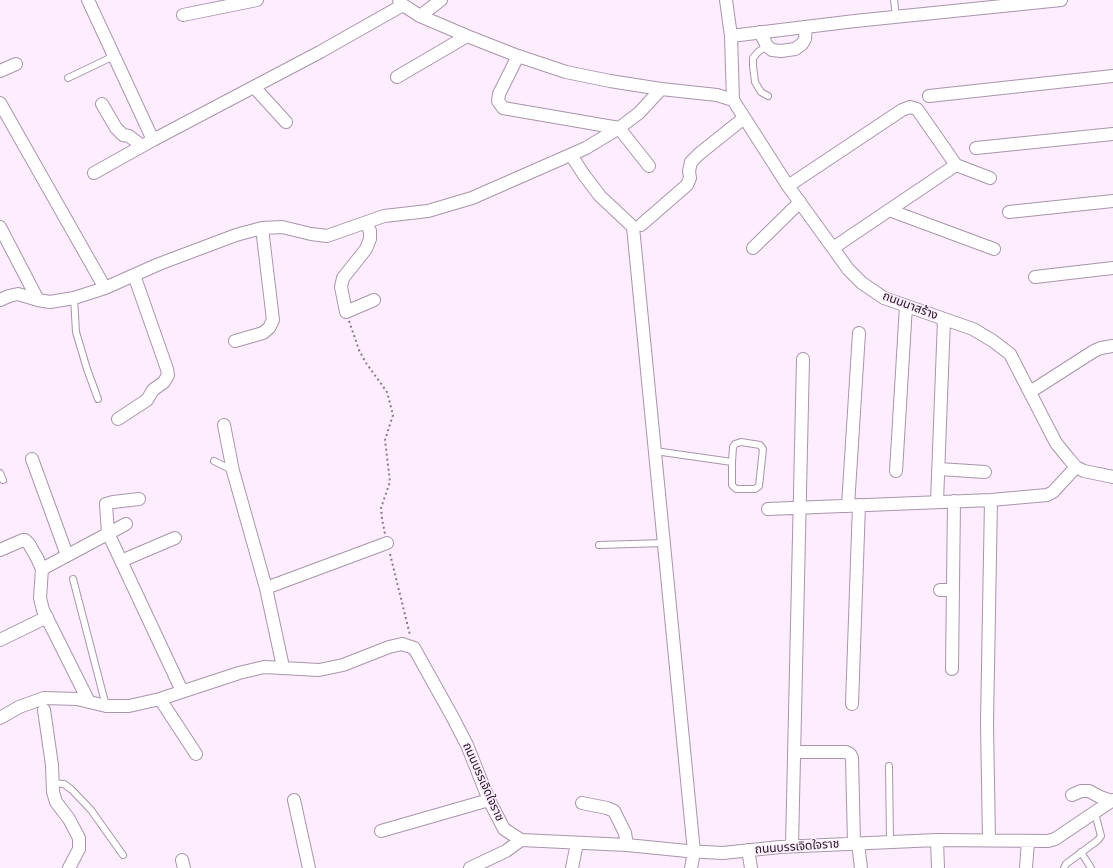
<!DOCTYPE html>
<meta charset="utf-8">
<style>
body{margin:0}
canvas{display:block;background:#fdedff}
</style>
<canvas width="1113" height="868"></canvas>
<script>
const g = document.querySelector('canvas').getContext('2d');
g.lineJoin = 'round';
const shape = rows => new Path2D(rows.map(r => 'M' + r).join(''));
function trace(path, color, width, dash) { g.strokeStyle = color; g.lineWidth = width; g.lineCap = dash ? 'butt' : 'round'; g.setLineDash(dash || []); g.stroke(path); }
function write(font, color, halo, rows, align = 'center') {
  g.font = font + ' "Fira Sans","Noto Sans Thai",sans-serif'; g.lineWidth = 3; g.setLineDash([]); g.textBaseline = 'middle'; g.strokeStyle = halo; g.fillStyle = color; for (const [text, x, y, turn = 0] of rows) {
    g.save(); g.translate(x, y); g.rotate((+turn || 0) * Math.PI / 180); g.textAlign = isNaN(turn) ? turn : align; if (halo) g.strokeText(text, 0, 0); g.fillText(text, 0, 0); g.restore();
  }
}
const lane = shape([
 [894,0,896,16],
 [767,46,758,52,753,58,753,66,755,82,761,92,768,96],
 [68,78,114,56],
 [74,298,76,332,87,369,98,399],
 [655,451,732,462,733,447,735,444,741,442,760,445,763,449,759,486,755,489,736,489,732,485,732,462],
 [214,461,232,470],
 [0,473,3,480],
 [599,545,664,543],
 [73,579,106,706],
 [889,766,890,842],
 [52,783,64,784,72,790,91,810,123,855],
 [1081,852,1091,868],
 [1064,868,1066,864,1098,840,1101,836,1095,813]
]);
const street = shape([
 [88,0,153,140],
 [399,0,403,5,420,16,467,36,518,56,566,72,610,81,661,89,717,95,733,100],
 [726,0,731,36,733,100,788,186,848,269,862,283,884,298,973,329,993,341,1010,354,1056,443,1069,459,1076,467,1084,471,1113,477],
 [183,15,257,0],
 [420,16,441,0],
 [760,32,767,46,772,50,781,51,795,49,802,44,805,39,806,27],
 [731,36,855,21,1061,0],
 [518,56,499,94,498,101,503,108,619,128,649,166],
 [0,71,16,64],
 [397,77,467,36],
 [254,87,286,122],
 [929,96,1113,76],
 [0,103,105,288],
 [102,104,116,128,123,135,129,136,142,146],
 [976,148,1113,134],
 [571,155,584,175,600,196,633,227,694,852,691,868],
 [956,165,990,178],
 [94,173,153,140,320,52,403,5],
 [788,186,902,110,910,107,917,109,956,165,833,248],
 [889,210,994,249],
 [1009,212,1113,201],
 [366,223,370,231,370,239,366,249,343,278,341,287,346,312,374,300],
 [641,225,687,185,690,178,689,171,691,162,699,154,744,118],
 [0,227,38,300],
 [753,248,800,202],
 [1035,277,1113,268],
 [0,300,9,296,18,294,38,300,50,302,74,298,105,288,159,264,236,235,262,228,282,227,311,234,327,236,384,216,428,211,472,198,586,148,619,128,639,113,661,89],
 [235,341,263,333,269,328,273,320,262,228],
 [1030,392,1094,351,1101,348,1113,346],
 [118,419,147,400,153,390,164,382,168,375,167,369,134,275],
 [224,425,233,471,266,588],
 [32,459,67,555],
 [939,469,985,472],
 [896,471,906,306],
 [139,499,113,502,106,504,108,533,182,691],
 [937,502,944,319],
 [848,506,859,333],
 [768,509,991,500,1047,495,1053,492,1076,467],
 [0,550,23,540,25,540,29,544,37,558,42,569,40,598,43,610,89,702],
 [121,561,175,538],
 [42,569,126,524],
 [940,590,953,590],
 [0,640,47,617],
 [283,667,266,588,387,543],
 [952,669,954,501],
 [160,699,196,754],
 [852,704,859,505],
 [44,710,52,765,53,792,56,802,69,819,79,838,79,849,69,868],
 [0,718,19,707,44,698,77,699,106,706,129,706,160,699,239,673,264,667,319,670,343,665,389,647,402,644,414,648,452,716,467,745,489,800,504,829,521,840,627,845,687,851,723,853,780,847,937,840,1048,841,1055,839,1113,800],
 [794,752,846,752,850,754,852,758,854,843],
 [1072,795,1081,791,1089,791,1100,797,1112,801],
 [294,800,309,868],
 [582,803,607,808,614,811,625,833,627,845],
 [381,831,489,800],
 [937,840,938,868],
 [989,840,987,723,991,500],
 [858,843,861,868],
 [792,846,803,359],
 [748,850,751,868],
 [182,860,184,868],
 [470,868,506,851,521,840],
 [572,868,577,843],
 [1026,868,1028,841]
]);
trace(lane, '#a895aa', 8);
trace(street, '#a895aa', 14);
trace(shape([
 [349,321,359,350,366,363,387,392,393,415,385,440,390,482,381,508,382,519,385,534],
 [390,554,410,635]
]), '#867b87', 2, [2, 3]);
trace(lane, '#fff', 6);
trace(street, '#fff', 12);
write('12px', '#1d161d', '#fdedff', [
 ["ถนนนาสร้าง",910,306,21],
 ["ถนนบรรเจิดใจราช",483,782,66],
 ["ถนนบรรเจิดใจราช",797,847,-4]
]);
</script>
